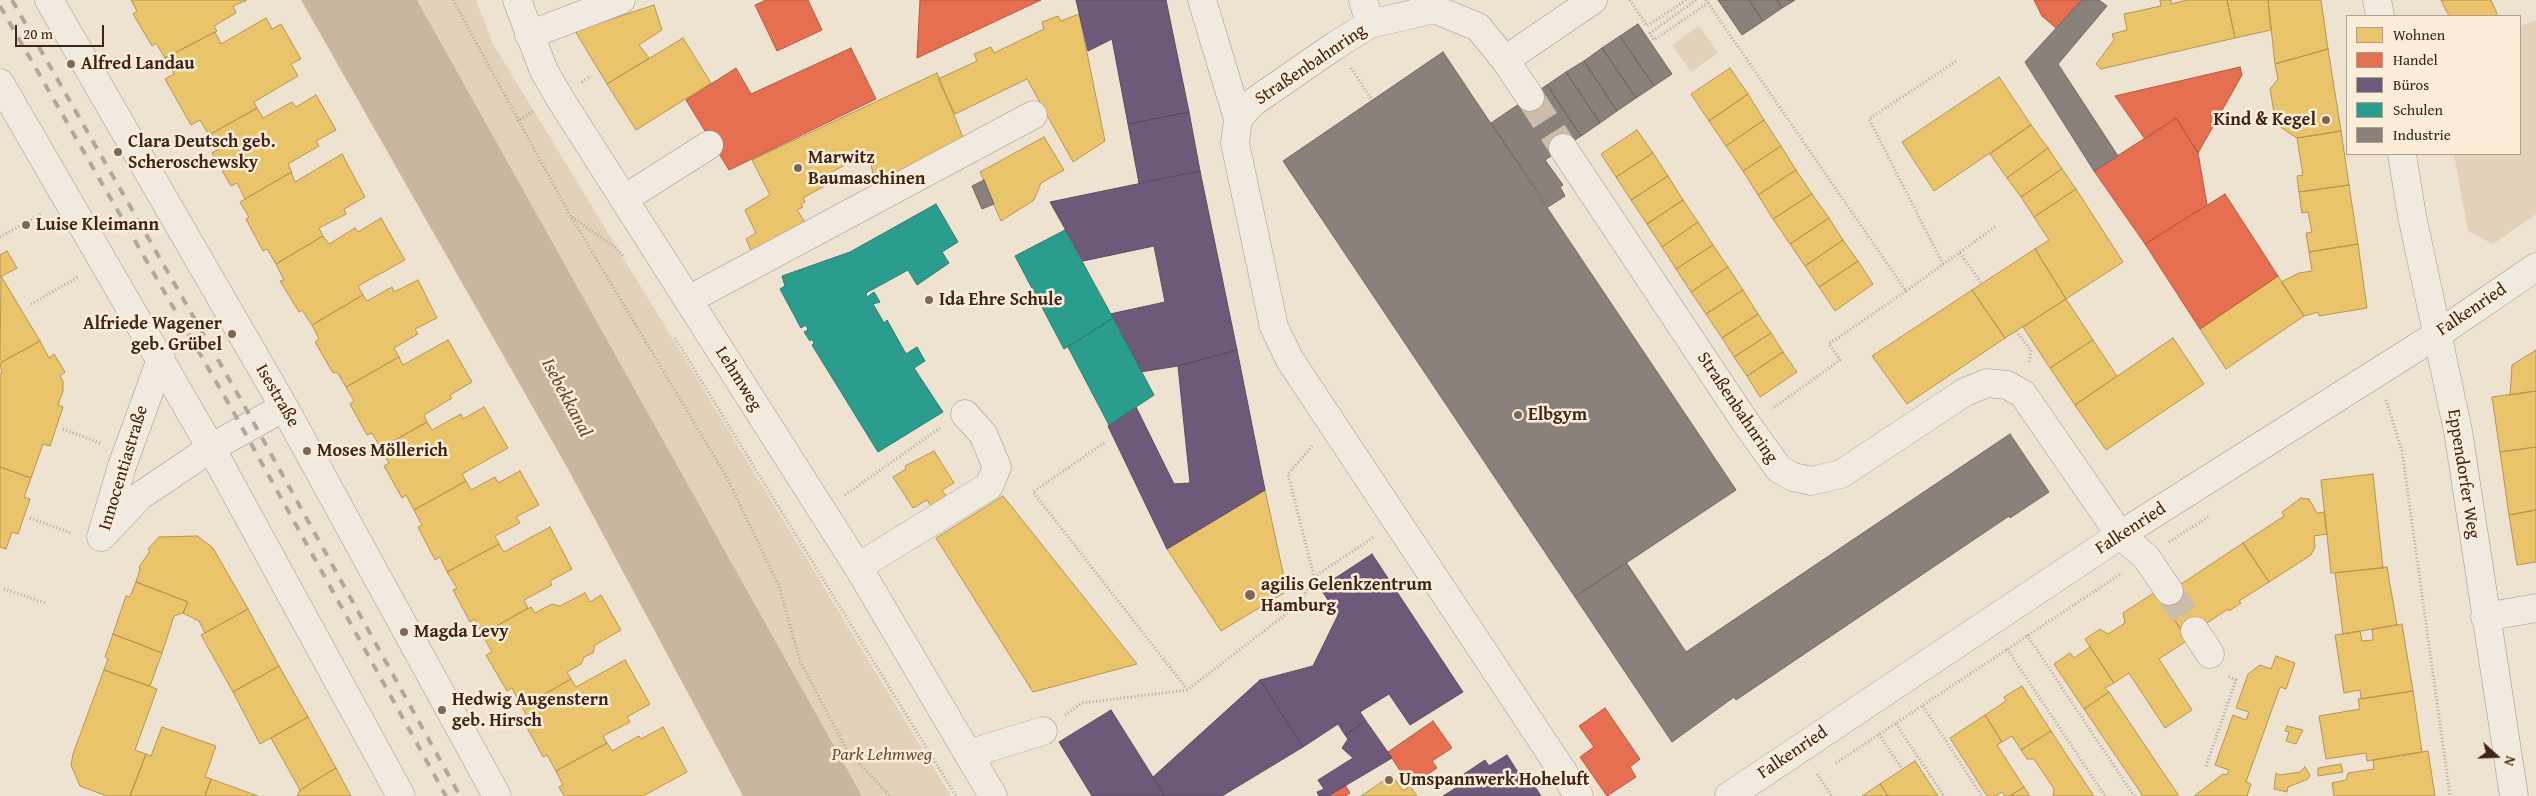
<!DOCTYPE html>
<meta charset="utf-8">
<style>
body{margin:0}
#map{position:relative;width:2536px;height:796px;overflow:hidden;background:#eee2d0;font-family:"Gentium Book Plus",serif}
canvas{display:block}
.legend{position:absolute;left:2346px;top:15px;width:175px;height:140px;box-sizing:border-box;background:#fcedd8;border:1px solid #b19d8c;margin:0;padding:6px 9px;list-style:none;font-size:15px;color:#40241a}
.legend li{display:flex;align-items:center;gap:10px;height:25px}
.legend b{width:25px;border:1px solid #b19d8c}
.north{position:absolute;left:2471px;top:731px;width:50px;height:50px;-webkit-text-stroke:4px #fcedd8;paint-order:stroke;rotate:110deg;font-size:14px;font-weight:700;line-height:20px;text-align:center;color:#40241a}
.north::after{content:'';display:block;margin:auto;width:18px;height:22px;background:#40241a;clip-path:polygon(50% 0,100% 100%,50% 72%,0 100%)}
.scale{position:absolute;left:15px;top:25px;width:89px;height:22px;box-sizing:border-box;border:2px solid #40241a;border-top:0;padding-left:6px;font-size:15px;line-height:18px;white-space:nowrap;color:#40241a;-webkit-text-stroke:4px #fcedd8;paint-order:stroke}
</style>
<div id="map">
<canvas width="2536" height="796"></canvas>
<ul class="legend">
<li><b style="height:14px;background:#e9c46a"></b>Wohnen</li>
<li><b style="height:14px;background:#e76f51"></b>Handel</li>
<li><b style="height:14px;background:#6d597a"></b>Büros</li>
<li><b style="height:14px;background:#2a9d8f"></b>Schulen</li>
<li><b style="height:14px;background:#8a817c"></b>Industrie</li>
</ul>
<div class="north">N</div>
<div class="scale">20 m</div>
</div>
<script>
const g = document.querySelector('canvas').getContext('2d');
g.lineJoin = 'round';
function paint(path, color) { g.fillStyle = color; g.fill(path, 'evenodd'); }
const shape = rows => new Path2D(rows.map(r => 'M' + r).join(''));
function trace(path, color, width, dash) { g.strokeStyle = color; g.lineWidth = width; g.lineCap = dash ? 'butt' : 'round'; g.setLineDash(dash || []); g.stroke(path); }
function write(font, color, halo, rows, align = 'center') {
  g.font = font + ' "Gentium Book Plus",serif'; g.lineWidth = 5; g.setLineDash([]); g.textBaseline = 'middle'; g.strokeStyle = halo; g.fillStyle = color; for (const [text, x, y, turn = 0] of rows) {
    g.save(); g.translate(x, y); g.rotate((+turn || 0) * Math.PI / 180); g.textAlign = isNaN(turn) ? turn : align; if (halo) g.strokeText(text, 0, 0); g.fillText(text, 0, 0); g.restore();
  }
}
paint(shape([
 [417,0,476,0,493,44,951,796,862,796],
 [2536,20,2536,214,2493,244,2468,231,2454,154,2520,154,2520,26],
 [1699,26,1718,53,1691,72,1672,45]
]), '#e4d1b9');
paint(shape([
 [301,0,417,0,862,796,743,796,568,469]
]), '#cab69f');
const homes = shape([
 [131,0,247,0,233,6,236,13,214,26,217,31,215,32,165,58,156,43,152,46,133,14,137,11,131,0],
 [2160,0,2171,0,2171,4,2187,0,2227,0,2235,38,2101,69,2096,64,2114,40,2112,34,2127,30,2124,14,2161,6,2160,0],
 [2227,0,2268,0,2271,30,2235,38,2227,0],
 [2268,0,2321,0,2328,49,2275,64,2268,0],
 [2441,0,2491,0,2498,16,2449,16,2441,0],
 [654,5,662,30,639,45,649,58,607,84,575,31,654,5],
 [1079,14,1105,141,1073,162,1027,79,955,114,938,79,977,61,974,54,991,47,994,53,1044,29,1042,22,1058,16,1061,21,1079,14],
 [266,18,272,29,281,24,301,59,291,64,298,76,254,102,257,108,209,135,200,120,191,125,165,79,174,74,165,58,215,32,221,44,266,18],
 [683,38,711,83,636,130,607,84,683,38],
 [2328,49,2341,131,2297,138,2276,124,2270,89,2278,79,2275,64,2328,49],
 [1730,68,1748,94,1709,121,1691,94,1730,68],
 [937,73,964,140,877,189,868,153,824,176,828,184,803,198,805,202,801,204,803,207,797,210,808,227,753,255,746,239,756,233,745,210,770,195,752,160,937,73],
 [1999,77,2031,125,1934,191,1902,142,1999,77],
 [1748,94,1764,120,1726,146,1709,121,1748,94],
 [316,95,336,130,316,141,319,146,288,164,292,172,245,199,237,183,231,186,212,153,217,150,209,135,257,108,263,118,292,102,296,107,316,95],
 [1764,120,1781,146,1743,171,1726,146,1764,120],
 [2031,125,2048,148,2007,178,1990,154,2031,125],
 [1637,130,1653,153,1616,177,1601,154,1637,130],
 [2341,131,2349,185,2299,192,2297,176,2303,175,2297,138,2341,131],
 [1044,137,1064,170,1041,183,1034,200,1001,221,980,172,1044,137],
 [1781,146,1796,170,1758,195,1743,171,1781,146],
 [2048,148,2062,169,2021,197,2007,178,2048,148],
 [1653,153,1668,176,1631,200,1616,177,1653,153],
 [342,154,365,197,344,209,346,214,319,228,323,236,276,264,267,249,263,251,246,219,249,217,240,202,291,172,295,182,342,154],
 [2062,169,2076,189,2034,217,2021,197,2062,169],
 [1796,170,1812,194,1773,219,1758,195,1796,170],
 [1668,176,1683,200,1647,224,1631,200,1668,176],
 [2349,185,2358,244,2309,252,2306,233,2312,232,2308,212,2302,213,2299,192,2349,185],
 [2076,189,2123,262,2066,299,2035,249,2049,240,2034,217,2076,189],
 [1812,194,1829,218,1790,244,1773,219,1812,194],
 [1683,200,1698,222,1662,247,1647,224,1683,200],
 [381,218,405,260,358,286,363,295,312,325,302,310,299,312,280,281,284,280,276,264,323,236,329,244,355,228,358,232,381,218],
 [1829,218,1843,240,1805,266,1790,244,1829,218],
 [1698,222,1713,245,1676,269,1662,247,1698,222],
 [1843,240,1858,261,1819,287,1805,266,1843,240],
 [2358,244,2367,308,2319,316,2318,312,2304,316,2281,282,2299,273,2312,271,2309,252,2358,244],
 [1713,245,1728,267,1691,292,1676,269,1713,245],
 [2035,249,2066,299,2005,338,1972,290,2035,249],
 [7,251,17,268,0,277,0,255,7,251],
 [1858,261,1873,284,1835,311,1819,287,1858,261],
 [1728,267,1743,290,1706,314,1691,292,1728,267],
 [1,276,40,341,2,362,0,359,1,276],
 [2278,276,2304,316,2226,369,2200,329,2278,276],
 [418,280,437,318,415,329,418,334,394,348,399,357,346,387,337,372,333,373,315,342,319,339,312,325,363,295,367,301,392,287,394,292,418,280],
 [1743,290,1758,314,1722,338,1706,314,1743,290],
 [1972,290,2005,338,1907,404,1872,356,1972,290],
 [2066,299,2093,340,2050,368,2023,327,2066,299],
 [1758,314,1771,333,1734,357,1722,338,1758,314],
 [1771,333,1783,352,1747,376,1734,357,1771,333],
 [2173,338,2204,384,2106,450,2075,405,2173,338],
 [448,340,472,382,450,395,452,398,424,415,427,422,381,448,372,433,367,435,350,404,354,401,346,387,399,357,403,365,448,340],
 [2093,340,2117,376,2075,405,2050,368,2093,340],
 [40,341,49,358,54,354,65,372,60,376,63,381,63,391,58,405,63,407,50,446,43,444,31,478,0,467,0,374,2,373,0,363,40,341],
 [2536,350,2536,391,2510,395,2512,365,2536,350],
 [1783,352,1797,372,1760,397,1747,376,1783,352],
 [2536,391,2536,447,2500,452,2492,397,2536,391],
 [484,407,508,448,462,474,466,481,414,510,406,495,402,498,384,466,389,463,381,448,427,422,432,430,461,414,463,419,484,407],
 [2536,447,2536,510,2509,515,2500,452,2536,447],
 [934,451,954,483,942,490,946,496,931,506,927,500,913,508,893,477,906,469,905,466,934,451],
 [0,467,31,478,24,497,30,499,18,534,12,532,6,549,0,547,0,467],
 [520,471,539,505,516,517,520,523,495,536,499,544,447,572,440,557,435,560,418,527,422,525,414,510,466,481,471,490,495,477,498,483,520,471],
 [2373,474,2383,568,2331,573,2321,480,2373,474],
 [1265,490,1287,591,1221,631,1167,549,1265,490],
 [1003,496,1137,664,1033,692,936,538,1003,496],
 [2301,498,2309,499,2317,513,2324,512,2327,534,2314,536,2315,547,2311,555,2269,582,2243,543,2284,516,2282,512,2301,498],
 [2536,510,2536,562,2517,565,2509,515,2536,510],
 [550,527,572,569,550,581,552,585,524,600,528,608,482,634,475,619,470,622,453,590,457,588,447,572,499,544,504,552,550,527],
 [197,536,213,548,248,609,205,633,199,621,183,613,188,602,136,582,140,569,139,567,150,551,148,549,159,537,197,536],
 [2243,543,2269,582,2239,601,2241,603,2229,611,2228,609,2186,637,2160,598,2243,543],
 [2387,567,2397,625,2343,634,2335,573,2387,567],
 [136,582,188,602,183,613,174,616,162,653,113,634,126,596,130,597,136,582],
 [2155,592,2188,640,2159,659,2192,710,2165,728,2129,673,2114,683,2085,639,2100,629,2108,634,2125,623,2123,613,2155,592],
 [585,593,590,602,601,595,621,630,595,645,593,653,584,657,581,664,567,672,571,679,522,707,512,688,507,691,486,655,492,652,482,634,531,607,535,613,552,604,560,606,585,593],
 [248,609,279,666,233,692,201,635,248,609],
 [2402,624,2413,691,2361,699,2360,690,2344,693,2335,635,2360,631,2362,641,2373,640,2372,629,2402,624],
 [113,634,162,653,150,686,104,670,108,659,105,657,113,634],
 [2090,647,2114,683,2105,688,2109,692,2084,709,2054,664,2070,653,2074,658,2090,647],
 [2276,656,2295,663,2286,689,2280,687,2246,782,2251,784,2247,796,2194,796,2223,774,2227,775,2229,770,2215,765,2233,715,2246,720,2249,712,2236,708,2248,674,2260,665,2271,669,2276,656],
 [625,660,650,704,627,717,630,722,603,736,607,743,556,771,547,755,543,757,525,724,530,722,522,707,571,679,576,687,625,660],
 [279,666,308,717,260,744,233,692,279,666],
 [104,670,157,689,135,750,146,754,130,796,107,796,80,786,71,765,73,754,104,670],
 [2022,686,2051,731,2021,750,2012,736,2002,742,1985,715,2006,701,2004,697,2022,686],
 [2413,691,2422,752,2367,761,2366,753,2326,759,2319,716,2360,709,2358,699,2413,691],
 [2109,692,2179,796,2142,796,2141,793,2084,709,2109,692],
 [1985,715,2002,742,1997,745,2024,787,2010,796,2005,796,2002,792,1996,796,1987,796,1950,738,1985,715],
 [308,717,336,768,300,790,271,738,308,717],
 [2287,726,2303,730,2296,744,2286,741,2289,732,2285,731,2287,726],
 [162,727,216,746,205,777,211,779,205,796,130,796,146,754,151,756,162,727],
 [663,727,687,772,643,796,564,796,559,787,563,785,556,771,607,743,612,751,639,736,641,739,663,727],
 [2051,731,2070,760,2094,796,2053,796,2054,789,2034,759,2027,759,2021,750,2051,731],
 [2428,751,2435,796,2334,796,2332,783,2346,780,2348,773,2374,769,2373,760,2428,751],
 [1915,761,1938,796,1888,796,1880,784,1915,761],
 [2341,764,2343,772,2318,776,2318,768,2341,764],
 [2305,767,2310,775,2308,779,2288,787,2287,792,2274,789,2276,773,2280,775,2300,772,2305,767],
 [336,768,351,796,297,796,300,790,336,768],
 [1392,775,1403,791,1410,786,1417,796,1361,796,1392,775],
 [211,779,258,796,205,796,211,779],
 [1880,784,1888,796,1862,796,1880,784],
 [2024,787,2030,796,2010,796,2024,787]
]);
paint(homes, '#e9c46a');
trace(homes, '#b69452', 1);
const shops = shape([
 [766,0,808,0,822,30,777,51,755,5,766,0],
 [920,0,1041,0,917,58,920,0],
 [2034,0,2082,0,2056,28,2042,16,2034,0],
 [851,48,876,99,729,170,686,100,736,68,751,94,851,48],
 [2240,67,2242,75,2198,153,2176,118,2145,139,2115,96,2240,67],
 [2176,118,2198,153,2207,205,2145,244,2094,171,2176,118],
 [2225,194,2278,276,2200,329,2145,244,2225,194],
 [1605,708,1640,759,1630,767,1636,777,1607,796,1580,757,1594,747,1579,726,1605,708],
 [1433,721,1452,748,1432,761,1437,768,1410,786,1388,752,1433,721],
 [1345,785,1350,793,1345,796,1328,796,1345,785]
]);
paint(shops, '#e76f51');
trace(shops, '#b55840', 1);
const offices = shape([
 [1076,0,1166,0,1189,112,1128,124,1112,39,1088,51,1076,0],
 [1189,112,1200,171,1139,183,1128,124,1189,112],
 [1200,171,1237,350,1178,366,1140,372,1110,314,1165,302,1154,246,1083,261,1050,202,1200,171],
 [1237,350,1265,490,1167,549,1108,426,1136,407,1174,484,1190,483,1178,366,1237,350],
 [1372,554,1463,692,1410,725,1389,694,1360,712,1366,721,1345,735,1338,724,1303,747,1260,680,1313,666,1338,615,1320,588,1372,554],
 [1260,680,1303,747,1222,796,1165,796,1153,777,1260,680],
 [1111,710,1153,777,1165,796,1092,796,1059,742,1111,710],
 [1366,721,1392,758,1328,796,1319,796,1317,792,1324,789,1318,780,1353,758,1342,748,1348,739,1345,735,1366,721],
 [1507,755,1521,777,1526,773,1541,796,1443,796,1462,784,1458,778,1485,760,1489,766,1507,755]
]);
paint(offices, '#6d597a');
trace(offices, '#60495d', 1);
const schools = shape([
 [936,204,958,242,942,252,949,263,917,285,908,270,866,293,867,297,874,292,880,302,873,304,884,323,887,320,906,354,917,347,925,361,914,368,943,412,878,452,812,345,814,343,812,339,810,341,804,332,808,330,806,325,801,328,780,289,785,286,782,276,850,252,936,204],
 [1065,230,1113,318,1064,349,1015,256,1065,230],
 [1113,318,1154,395,1109,425,1068,347,1113,318]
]);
paint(schools, '#2a9d8f');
trace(schools, '#31796c', 1);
const industry = shape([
 [1718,0,1749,0,1763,21,1742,35,1718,0],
 [1749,0,1777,0,1782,8,1763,21,1749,0],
 [1777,0,1795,0,1782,8,1777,0],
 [2082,0,2099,0,2107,6,2058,64,2118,156,2094,171,2025,62,2082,0],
 [1638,24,1672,74,1654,86,1620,36,1638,24],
 [1620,36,1654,86,1636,98,1602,48,1620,36],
 [1602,48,1636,98,1617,111,1584,61,1602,48],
 [1443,52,1736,490,1575,597,1283,161,1443,52],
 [1584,61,1617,111,1600,123,1566,72,1584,61],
 [1566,72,1600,123,1581,136,1547,85,1566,72],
 [1547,85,1581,136,1545,160,1563,185,1560,187,1565,196,1548,207,1491,123,1547,85],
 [984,180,994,204,982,209,972,186,984,180],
 [2010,434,2049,492,2010,518,2009,516,1736,700,1734,697,1672,742,1575,597,1626,562,1686,652,2010,434]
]);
paint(industry, '#8a817c');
trace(industry, '#74655f', 1);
trace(shape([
 [1530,97,1563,148],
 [2169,591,2195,631]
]), '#cbbcac', 28, [28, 14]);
const minor = shape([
 [49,0,284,407,497,796],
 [517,0,544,71,559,97,858,567,993,796],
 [1202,0,1238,119],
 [1363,0,1370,24],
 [2377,0,2380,16],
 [529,35,621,0],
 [1505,60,1593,0],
 [0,83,211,448,401,796],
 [1530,97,1505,60,1478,27,1434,9,1370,24,1336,45,1252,103,1238,119,1235,143,1274,327,1290,360,1579,796],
 [1563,148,1748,426,1779,469,1793,477,1811,481,1841,474,1965,392,1987,383,2007,385,2023,394,2120,535,2146,557,2169,591],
 [2402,154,2412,216,2458,431,2514,796],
 [624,199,709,145],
 [688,300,1033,115],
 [102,534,122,466,161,359],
 [101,537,140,496,211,448,284,407],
 [858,567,989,486,997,467,983,434,965,414],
 [2485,617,2536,608],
 [2195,631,2210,654],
 [968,754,1043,731],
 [1729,796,2120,535,2438,334,2536,267]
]);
trace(minor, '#a0968b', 29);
trace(shape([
 [453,0,570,215,726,476,779,586,800,661,848,752,890,796],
 [1630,0,1647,26,1686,0],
 [1696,0,1650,33,1654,40,1708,3],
 [1706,0,1906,291,1829,344,1840,360,1772,409],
 [1351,68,1372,100],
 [582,82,591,76],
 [517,121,534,111],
 [572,217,616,248,624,257],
 [0,237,41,214],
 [1960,253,1982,284],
 [1943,264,1869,119,1958,60],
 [1906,291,1995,227],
 [31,304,78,277],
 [2016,331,2031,350,2029,363],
 [675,338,956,796],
 [2386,400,2402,451,2450,796],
 [63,429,100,443],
 [1104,443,1033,492,1187,689],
 [845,495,940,428],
 [30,518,71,533],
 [2169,542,2208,517],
 [1314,577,1374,537],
 [4,589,45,603],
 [2027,635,2134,796],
 [2007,649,2105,796],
 [1923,706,1982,796],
 [1065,715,1082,703,1187,690,1298,605,1314,577,1288,474,1313,445],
 [1896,724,1944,796],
 [1879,734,1902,769],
 [1836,763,2122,573],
 [2206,766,2236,680,2227,676],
 [1817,774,1832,796]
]), '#b0a8a0', 3, [1, 2.5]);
trace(minor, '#f0eae1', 28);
trace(shape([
 [12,0,245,407,460,796],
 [0,6,234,413,446,796]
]), '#b0a8a0', 4, [9, 9]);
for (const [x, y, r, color] of [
 [71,64,5,"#7d665a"],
 [2326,120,5,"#7d665a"],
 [118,152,5,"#7d665a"],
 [798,168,5,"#7d665a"],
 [26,225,5,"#7d665a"],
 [929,300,5,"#7d665a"],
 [232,334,5,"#7d665a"],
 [1518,415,5,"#7d665a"],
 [307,451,5,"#7d665a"],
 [1250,595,6,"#7d665a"],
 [404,632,5,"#7d665a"],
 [442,710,5,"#7d665a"],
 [1389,780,5,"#7d665a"]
]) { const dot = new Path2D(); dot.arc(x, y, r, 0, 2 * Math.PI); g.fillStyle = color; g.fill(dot); trace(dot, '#fcedd8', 2); }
write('bold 18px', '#40241a', '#fcedd8', [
 ["Alfred Landau",81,64],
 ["Kind & Kegel",2316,120,"right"],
 ["Clara Deutsch geb.",128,142],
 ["Scheroschewsky",128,163],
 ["Marwitz",808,158],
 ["Baumaschinen",808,179],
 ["Luise Kleimann",36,225],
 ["Ida Ehre Schule",939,300],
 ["Alfriede Wagener",222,324,"right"],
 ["geb. Grübel",222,345,"right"],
 ["Elbgym",1528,415],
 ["Moses Möllerich",317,451],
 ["agilis Gelenkzentrum",1261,585],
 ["Hamburg",1261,606],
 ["Magda Levy",414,632],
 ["Hedwig Augenstern",452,700],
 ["geb. Hirsch",452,721],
 ["Umspannwerk Hoheluft",1399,780]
], 'left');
write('18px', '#40241a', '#fcedd8', [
 ["Straßenbahnring",1311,65,-34],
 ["Falkenried",2472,310,-34],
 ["Lehmweg",738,379,58],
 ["Isestraße",277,396,60],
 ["Straßenbahnring",1737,408,56],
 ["Innocentiastraße",124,468,-73],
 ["Eppendorfer Weg",2463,474,81],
 ["Falkenried",2131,529,-33],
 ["Falkenried",1793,753,-34]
]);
write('italic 18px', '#674c3d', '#fcedd8', [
 ["Park Lehmweg",882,755]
]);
write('italic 19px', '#654a3c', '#fcedd8', [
 ["Isebekkanal",566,398,62]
]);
</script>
